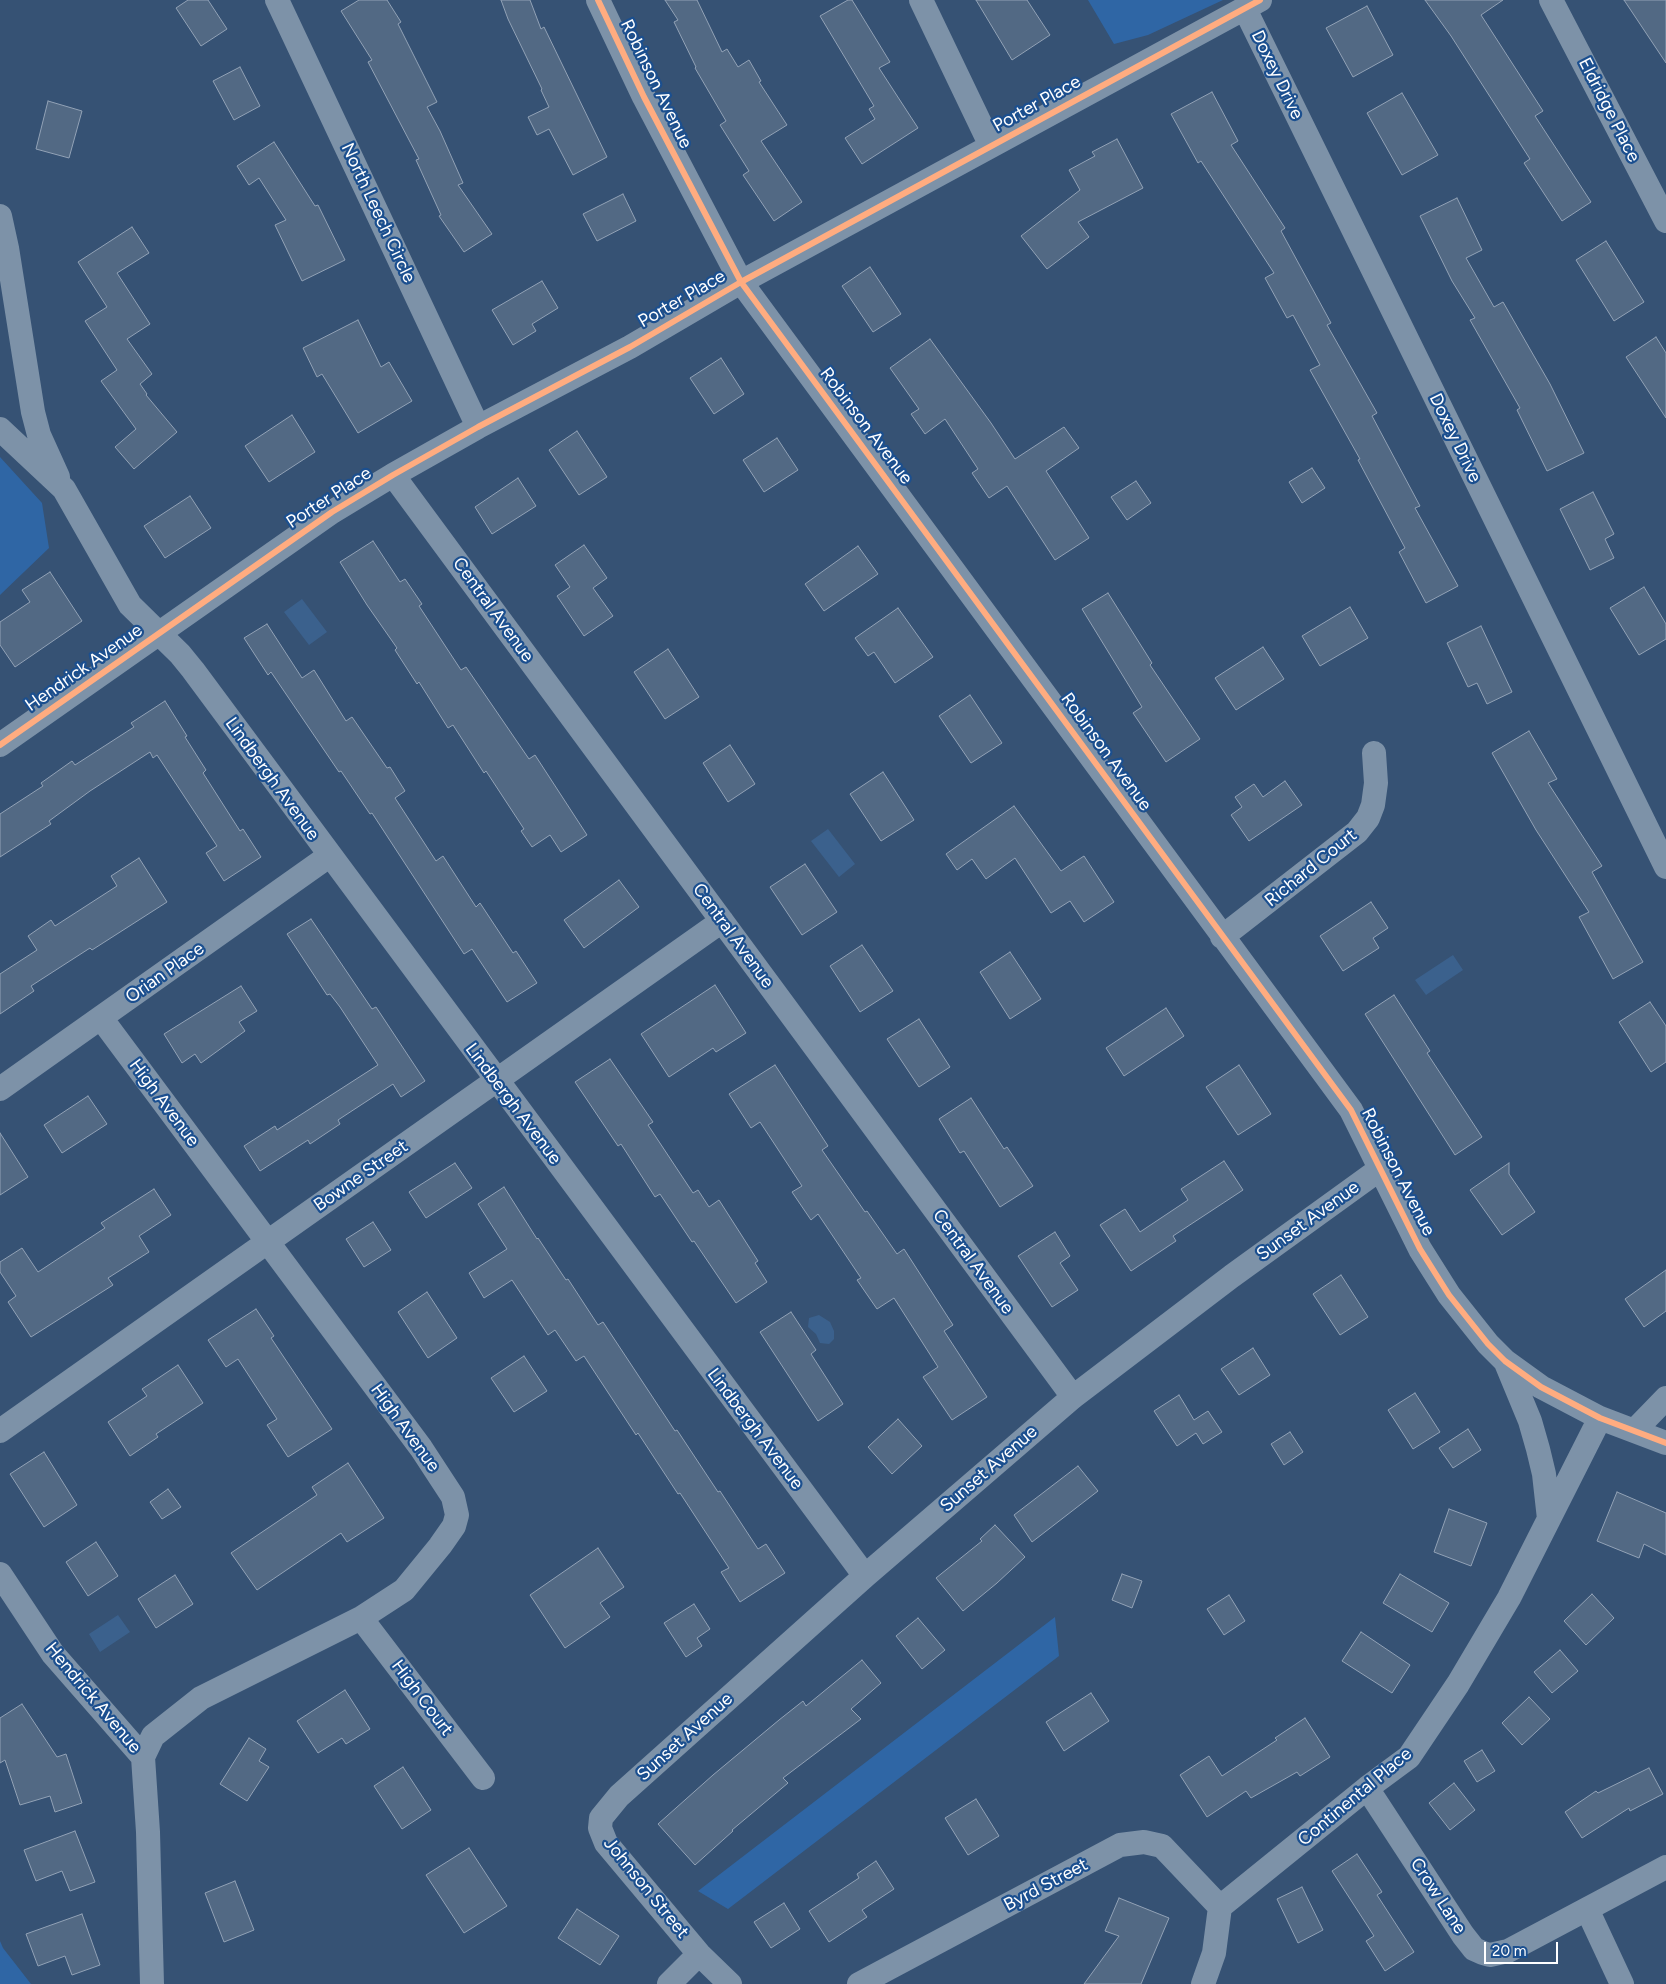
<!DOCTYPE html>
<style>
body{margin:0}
#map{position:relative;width:1666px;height:1984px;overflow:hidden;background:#365274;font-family:Figtree,sans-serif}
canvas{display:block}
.scale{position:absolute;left:1484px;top:1942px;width:74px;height:22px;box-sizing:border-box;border:2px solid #fff;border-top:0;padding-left:6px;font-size:15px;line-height:18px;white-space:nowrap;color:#fff;-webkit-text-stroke:4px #1b4f8f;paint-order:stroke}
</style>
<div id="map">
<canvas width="1666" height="1984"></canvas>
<div class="scale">20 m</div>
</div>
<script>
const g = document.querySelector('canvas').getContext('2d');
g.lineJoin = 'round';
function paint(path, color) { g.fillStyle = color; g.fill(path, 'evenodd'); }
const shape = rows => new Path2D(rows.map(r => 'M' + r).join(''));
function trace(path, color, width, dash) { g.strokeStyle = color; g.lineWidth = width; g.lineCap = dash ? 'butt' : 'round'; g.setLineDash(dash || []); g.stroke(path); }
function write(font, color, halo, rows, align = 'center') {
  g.font = font + ' Figtree,sans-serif'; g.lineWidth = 4.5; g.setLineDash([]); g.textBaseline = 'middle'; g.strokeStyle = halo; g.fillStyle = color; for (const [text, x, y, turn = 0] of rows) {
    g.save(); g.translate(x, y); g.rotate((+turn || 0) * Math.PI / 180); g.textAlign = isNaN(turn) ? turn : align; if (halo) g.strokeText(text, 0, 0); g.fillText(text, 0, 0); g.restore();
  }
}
paint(shape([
 [1088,0,1223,0,1148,35,1114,44],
 [0,457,42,503,49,548,0,595],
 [1055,1617,1059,1656,728,1909,698,1891],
 [0,1941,3,1948,31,1984,0,1984]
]), '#2f66a5');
paint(shape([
 [302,599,327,632,309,645,284,612],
 [828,829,855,864,839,877,811,841],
 [1453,955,1463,970,1426,995,1415,980],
 [819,1315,830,1322,834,1331,834,1339,829,1344,820,1343,816,1334,808,1327,809,1318],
 [118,1615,130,1632,100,1652,89,1634]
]), '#3b618d');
const building = shape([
 [188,0,208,0,227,29,201,46,176,8,188,0],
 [359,0,387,0,401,22,398,24,437,102,427,107,440,131,463,183,458,185,492,234,464,252,439,216,441,215,416,160,419,159,368,62,372,60,341,11,359,0],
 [501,0,530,0,541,29,544,27,607,157,573,175,549,129,537,135,528,117,549,107,541,90,542,89,508,19,501,0],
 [665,0,697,0,722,52,727,49,738,67,749,60,761,81,759,82,787,125,761,141,802,202,774,221,743,175,749,171,720,125,726,121,695,68,696,67,674,22,678,20,665,0],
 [848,0,852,0,890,62,879,68,918,128,862,164,845,138,875,119,869,109,874,106,820,16,848,0],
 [976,0,1027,0,1050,35,1012,60,976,0],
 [1425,0,1503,0,1481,15,1543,111,1535,116,1591,202,1562,221,1524,163,1530,159,1451,36,1425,0],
 [1624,0,1666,0,1666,63,1624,0],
 [1367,6,1393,55,1353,77,1326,28,1367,6],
 [240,67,260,106,234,120,213,81,240,67],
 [1212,92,1238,141,1231,145,1285,228,1281,231,1331,323,1327,325,1377,413,1372,416,1420,506,1415,508,1458,586,1426,603,1399,552,1405,548,1358,460,1360,459,1310,370,1320,365,1293,315,1287,318,1265,278,1274,273,1201,161,1198,163,1171,114,1212,92],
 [1402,93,1438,155,1402,175,1367,113,1402,93],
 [48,101,82,111,69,158,36,149,48,101],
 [1117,139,1143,188,1078,222,1089,237,1047,269,1021,236,1080,190,1069,170,1095,156,1092,152,1117,139],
 [274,142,315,206,318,205,345,260,302,281,275,225,286,220,259,178,249,185,237,166,274,142],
 [623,194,636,221,597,241,583,214,623,194],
 [1457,198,1482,250,1466,258,1494,307,1503,302,1550,384,1584,453,1547,471,1517,410,1520,408,1470,320,1475,318,1452,281,1420,216,1457,198],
 [132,227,149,253,117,273,150,324,127,339,152,374,140,384,147,394,146,395,177,432,134,469,115,447,136,429,101,381,117,370,85,321,107,307,78,262,132,227],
 [1606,241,1644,302,1614,321,1576,260,1606,241],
 [870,267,901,314,873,332,842,286,870,267],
 [542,281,558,308,532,324,536,331,513,345,492,310,542,281],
 [358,320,381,367,389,362,412,401,358,433,322,374,317,377,303,348,358,320],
 [1656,337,1666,353,1666,418,1626,357,1656,337],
 [930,339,991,423,1015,459,1064,427,1079,448,1046,471,1089,538,1055,560,1007,486,989,498,972,473,978,469,945,419,925,434,911,414,919,409,890,368,930,339],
 [721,358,744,394,714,414,690,378,721,358],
 [292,415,315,452,269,482,245,446,292,415],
 [577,431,607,477,579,495,549,450,577,431],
 [777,438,798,470,764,492,743,460,777,438],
 [1312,468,1325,488,1302,503,1289,482,1312,468],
 [518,478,536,506,492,534,475,507,518,478],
 [1136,481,1151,503,1127,520,1111,497,1136,481],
 [1593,492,1614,534,1605,539,1614,558,1590,570,1560,509,1593,492],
 [190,496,211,528,165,558,144,526,190,496],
 [373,541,400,582,405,579,422,604,419,606,461,670,466,667,529,759,535,755,587,835,561,852,550,835,532,847,521,831,524,829,486,771,484,773,453,725,448,728,419,682,417,684,395,650,397,648,367,605,340,562,373,541],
 [584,545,607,578,593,588,613,616,584,636,557,596,570,587,555,565,584,545],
 [858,546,878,574,824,611,805,584,858,546],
 [50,572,82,621,15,667,0,645,0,622,30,602,22,590,50,572],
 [1644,587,1666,624,1666,639,1639,655,1610,608,1644,587],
 [1108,593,1152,663,1150,665,1200,739,1166,762,1133,713,1142,707,1082,609,1108,593],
 [1350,607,1368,638,1320,666,1302,636,1350,607],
 [898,608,933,657,895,683,874,652,868,656,855,638,898,608],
 [267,624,302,678,314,670,346,721,352,717,387,768,390,767,405,791,395,798,436,861,443,856,476,907,480,903,513,953,516,951,537,983,507,1002,472,949,464,954,372,813,370,814,341,771,339,772,271,672,268,675,244,638,267,624],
 [1481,626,1512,692,1487,704,1477,683,1468,687,1447,643,1481,626],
 [1263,647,1284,679,1236,710,1215,678,1263,647],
 [668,649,699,697,665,719,634,672,668,649],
 [970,695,1002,743,971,763,939,716,970,695],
 [165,701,187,736,185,737,206,770,203,773,240,831,243,829,261,857,224,881,206,853,217,846,157,755,153,758,150,752,90,791,49,821,51,824,0,857,0,814,43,786,41,783,72,761,75,765,134,727,131,723,165,701],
 [1529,731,1557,779,1548,783,1602,866,1592,872,1643,962,1613,979,1579,917,1589,912,1536,830,1492,753,1529,731],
 [730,745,755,784,728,802,703,763,730,745],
 [883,772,914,820,881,841,850,794,883,772],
 [1285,781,1302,805,1249,841,1231,815,1242,807,1235,797,1254,784,1263,797,1285,781],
 [1014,806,1061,871,1084,856,1114,902,1084,922,1070,901,1051,913,1015,858,986,879,972,859,957,870,946,854,1014,806],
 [139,858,167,902,92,950,90,948,31,986,34,991,0,1014,0,974,37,950,28,936,51,920,55,926,117,886,111,876,139,858],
 [805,864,837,912,802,935,770,887,805,864],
 [619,880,639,907,584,948,564,920,619,880],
 [1371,902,1388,928,1373,938,1379,948,1343,971,1320,936,1371,902],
 [311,919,372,1009,376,1007,425,1081,401,1097,393,1084,338,1120,340,1124,310,1144,308,1140,260,1171,244,1146,275,1126,277,1130,378,1065,340,1007,330,994,327,995,287,934,311,919],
 [862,945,893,991,860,1012,830,966,862,945],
 [1010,952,1041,999,1010,1019,980,972,1010,952],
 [715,985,746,1033,716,1052,713,1048,669,1077,641,1034,715,985],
 [241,986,257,1011,239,1022,245,1031,201,1063,195,1054,182,1063,164,1034,241,986],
 [1394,995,1430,1051,1427,1053,1482,1137,1455,1155,1365,1014,1394,995],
 [1650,1002,1666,1026,1666,1062,1651,1072,1619,1022,1650,1002],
 [1166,1008,1184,1036,1124,1076,1106,1048,1166,1008],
 [919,1019,950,1067,919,1087,887,1039,919,1019],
 [610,1059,653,1122,648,1125,693,1193,698,1190,709,1207,719,1200,758,1261,755,1263,767,1282,736,1303,694,1241,692,1242,660,1194,655,1197,621,1144,618,1146,575,1082,610,1059],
 [775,1065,828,1146,822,1150,865,1212,867,1211,897,1254,904,1249,953,1325,944,1331,987,1397,952,1420,923,1377,938,1367,894,1298,877,1309,857,1280,861,1278,818,1214,811,1220,792,1192,802,1186,760,1122,751,1128,729,1094,775,1065],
 [1239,1065,1271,1114,1238,1135,1206,1087,1239,1065],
 [88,1096,107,1124,62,1153,44,1125,88,1096],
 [971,1098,1004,1149,1007,1147,1033,1186,1000,1207,964,1151,960,1153,939,1119,971,1098],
 [0,1133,28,1177,0,1195,0,1133],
 [1224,1161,1243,1190,1173,1236,1176,1241,1131,1271,1100,1225,1125,1209,1140,1232,1188,1200,1181,1189,1224,1161],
 [455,1163,472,1188,426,1218,409,1192,455,1163],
 [1509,1163,1509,1174,1535,1212,1502,1235,1470,1190,1509,1163],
 [504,1187,537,1239,538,1238,566,1280,568,1279,598,1325,603,1322,675,1431,677,1430,718,1492,720,1491,758,1549,766,1544,785,1573,740,1602,721,1572,729,1568,680,1493,678,1494,638,1433,636,1435,584,1356,576,1361,555,1330,548,1335,512,1280,484,1298,469,1273,507,1249,478,1204,504,1187],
 [154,1189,171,1215,139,1236,149,1252,108,1278,113,1285,31,1337,8,1302,16,1296,0,1272,0,1262,22,1248,38,1272,105,1228,101,1223,154,1189],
 [373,1222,391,1250,364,1267,346,1239,373,1222],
 [1055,1232,1070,1256,1060,1263,1078,1290,1052,1307,1018,1256,1055,1232],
 [1666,1270,1666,1311,1644,1327,1625,1299,1666,1270],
 [1341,1275,1368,1317,1340,1335,1313,1294,1341,1275],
 [427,1292,457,1338,428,1358,398,1312,427,1292],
 [256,1309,274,1336,271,1338,332,1429,288,1457,267,1425,277,1419,238,1359,226,1367,208,1340,256,1309],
 [791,1312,816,1350,811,1354,843,1404,818,1421,760,1332,791,1312],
 [1253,1348,1270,1375,1239,1395,1221,1369,1253,1348],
 [524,1356,547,1391,514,1412,491,1378,524,1356],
 [178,1365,203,1403,156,1434,158,1437,130,1456,108,1422,147,1396,142,1389,178,1365],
 [1415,1393,1440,1432,1413,1449,1388,1410,1415,1393],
 [1179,1395,1194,1420,1208,1411,1222,1432,1203,1444,1196,1433,1177,1446,1154,1411,1179,1395],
 [898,1419,922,1446,892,1474,868,1447,898,1419],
 [1468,1429,1481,1450,1453,1468,1439,1448,1468,1429],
 [1290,1432,1303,1452,1284,1465,1271,1444,1290,1432],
 [44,1452,77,1505,44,1527,10,1474,44,1452],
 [348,1463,384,1518,347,1542,341,1533,257,1590,231,1553,317,1495,312,1487,348,1463],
 [1078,1466,1098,1491,1032,1542,1014,1515,1078,1466],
 [168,1489,181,1507,162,1519,150,1502,168,1489],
 [1617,1492,1666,1513,1666,1555,1644,1544,1639,1558,1597,1541,1617,1492],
 [1449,1509,1487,1523,1471,1566,1434,1552,1449,1509],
 [995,1525,1025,1557,997,1583,963,1611,936,1578,982,1541,980,1539,995,1525],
 [96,1542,118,1576,88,1596,66,1562,96,1542],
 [598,1548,624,1587,600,1603,610,1617,565,1648,530,1595,598,1548],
 [1122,1574,1142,1581,1132,1608,1112,1600,1122,1574],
 [1400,1574,1449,1603,1432,1632,1383,1603,1400,1574],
 [175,1575,193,1604,156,1628,138,1599,175,1575],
 [1592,1594,1614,1618,1586,1645,1564,1621,1592,1594],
 [1229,1595,1245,1621,1224,1635,1207,1609,1229,1595],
 [694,1604,710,1629,697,1638,702,1646,686,1657,664,1623,694,1604],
 [918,1618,945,1650,922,1669,896,1636,918,1618],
 [1361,1632,1410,1665,1392,1693,1342,1661,1361,1632],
 [1560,1650,1578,1671,1552,1693,1534,1672,1560,1650],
 [862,1660,881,1683,851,1709,861,1719,783,1778,788,1783,732,1830,733,1831,695,1865,658,1824,713,1775,779,1720,803,1701,806,1706,862,1660],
 [345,1690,370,1729,346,1744,342,1738,318,1753,297,1721,345,1690],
 [1091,1693,1109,1721,1064,1751,1046,1722,1091,1693],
 [1529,1697,1550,1719,1522,1745,1502,1723,1529,1697],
 [22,1704,57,1757,66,1754,82,1803,55,1812,50,1796,20,1805,5,1760,0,1763,0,1718,22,1704],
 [1305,1718,1330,1757,1300,1776,1297,1772,1251,1798,1246,1791,1207,1817,1180,1775,1209,1756,1222,1776,1277,1740,1275,1738,1305,1718],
 [249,1738,266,1749,259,1761,269,1767,247,1801,220,1784,249,1738],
 [1482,1750,1495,1771,1477,1782,1464,1761,1482,1750],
 [403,1767,431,1810,402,1829,374,1786,403,1767],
 [1649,1768,1663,1794,1630,1811,1629,1808,1582,1838,1565,1812,1596,1791,1598,1793,1649,1768],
 [1454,1783,1475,1810,1450,1830,1429,1803,1454,1783],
 [976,1799,999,1836,968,1855,945,1818,976,1799],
 [75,1831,95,1882,70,1891,62,1871,36,1881,24,1850,75,1831],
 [469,1848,507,1906,464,1933,426,1875,469,1848],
 [1357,1854,1382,1892,1377,1895,1414,1952,1385,1971,1366,1941,1374,1936,1332,1871,1357,1854],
 [876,1861,894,1889,862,1910,867,1917,829,1942,809,1911,859,1878,857,1874,876,1861],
 [235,1881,254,1930,224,1942,205,1893,235,1881],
 [1302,1887,1323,1930,1298,1943,1277,1899,1302,1887],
 [1119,1898,1169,1918,1141,1984,1084,1984,1119,1936,1105,1931,1119,1898],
 [784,1903,800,1929,771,1948,754,1922,784,1903],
 [577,1909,619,1936,600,1965,558,1938,577,1909],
 [82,1914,100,1965,72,1975,65,1956,38,1966,26,1934,82,1914]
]);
paint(building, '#526984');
trace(building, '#92a2b6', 1);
trace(shape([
 [277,0,478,427],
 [598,0,644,97,741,282,1351,1110,1420,1249,1449,1295,1488,1344,1505,1361,1541,1387,1600,1418,1666,1443],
 [921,0,991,146],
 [1551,0,1666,221],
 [1245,9,1666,867],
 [0,216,7,248,33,412,39,435,58,477],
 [0,429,64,489,130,605,180,654,193,670,865,1576],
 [393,475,1073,1397],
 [0,745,332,512,393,475,478,427,630,347,741,282,1260,0],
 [1222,937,1357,832,1368,818,1373,805,1376,783,1374,753],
 [101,1018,421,1448,453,1497,457,1515,454,1526,440,1546,404,1590,361,1618,201,1698,153,1736,143,1757],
 [0,1089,329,856],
 [1506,1363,1530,1421,1538,1449,1544,1474,1549,1519],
 [0,1431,722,921],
 [1634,1431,1666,1398],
 [0,1574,53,1654,143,1757,148,1832,152,1984],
 [361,1618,483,1778],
 [1367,1788,1463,1935,1474,1949,1483,1953,1490,1955,1508,1951,1666,1867],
 [1587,1909,1622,1984],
 [669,1984,699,1954],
 [730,1984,699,1954,606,1843,600,1828,601,1818,619,1796,865,1576,1073,1397,1232,1276,1380,1169],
 [859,1984,1120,1845,1144,1842,1162,1846,1220,1907],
 [1203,1984,1214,1953,1220,1907,1367,1788,1409,1757,1458,1684,1509,1598,1600,1418]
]), '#7d92a8', 24);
trace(shape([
 [598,0,644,97,741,282,1351,1110,1420,1249,1449,1295,1488,1344,1505,1361,1541,1387,1600,1418,1666,1443],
 [0,745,332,512,393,475,478,427,630,347,741,282,1260,0]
]), '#ffac80', 6);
write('18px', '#fff', '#1b4f8f', [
 ["Doxey Drive",1277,75,64],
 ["Robinson Avenue",656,84,64],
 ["Porter Place",1037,104,-29],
 ["Eldridge Place",1609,110,63],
 ["North Leech Circle",378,213,65],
 ["Porter Place",682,299,-30],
 ["Robinson Avenue",866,426,53],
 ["Doxey Drive",1455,438,64],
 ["Porter Place",329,498,-33],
 ["Central Avenue",493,610,54],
 ["Hendrick Avenue",84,668,-35],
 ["Robinson Avenue",1106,752,54],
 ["Lindbergh Avenue",272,779,54],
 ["Richard Court",1311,868,-39],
 ["Central Avenue",733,936,54],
 ["Orian Place",165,973,-35],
 ["High Avenue",164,1103,53],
 ["Lindbergh Avenue",513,1104,53],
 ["Robinson Avenue",1398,1172,63],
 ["Bowne Street",361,1176,-35],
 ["Sunset Avenue",1308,1221,-36],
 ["Central Avenue",973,1262,54],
 ["High Avenue",405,1428,54],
 ["Lindbergh Avenue",755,1429,53],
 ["Sunset Avenue",989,1469,-41],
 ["Hendrick Avenue",93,1698,50],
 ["High Court",422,1698,53],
 ["Sunset Avenue",685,1737,-42],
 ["Continental Place",1355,1797,-40],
 ["Byrd Street",1046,1885,-28],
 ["Johnson Street",646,1888,51],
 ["Crow Lane",1438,1896,57]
]);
</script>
